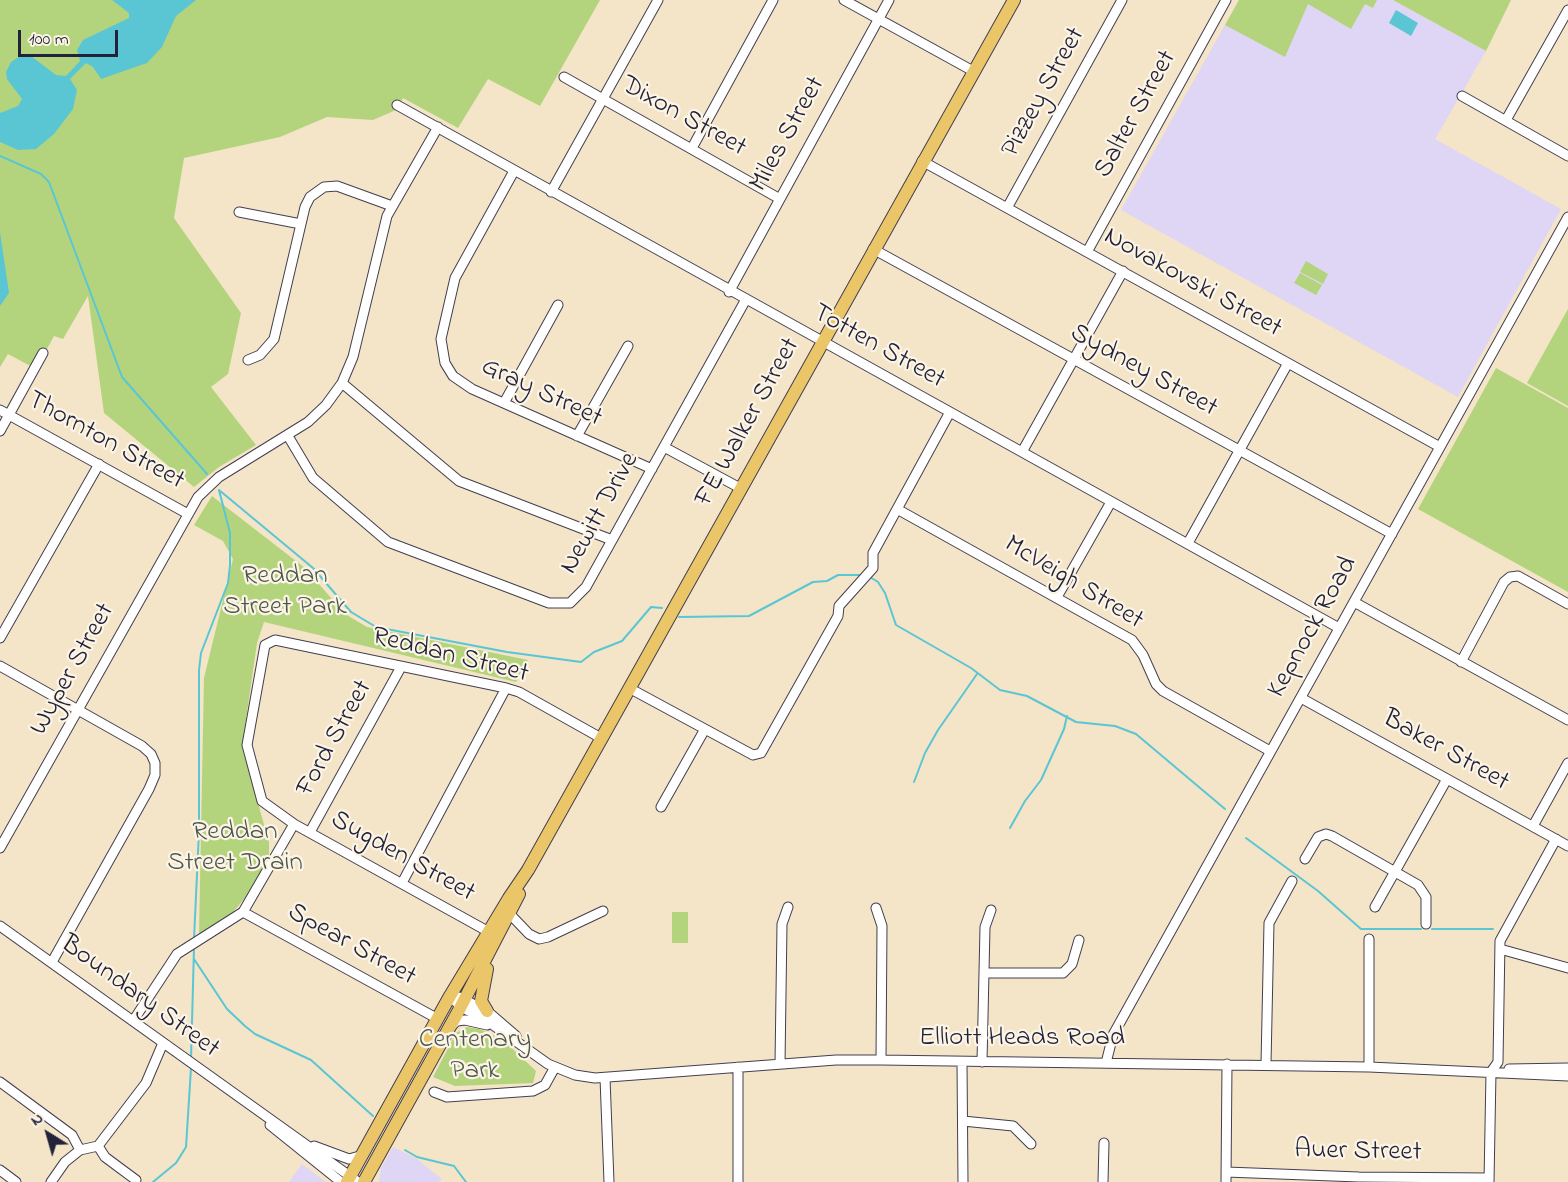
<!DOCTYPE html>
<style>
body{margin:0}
#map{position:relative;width:1568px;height:1182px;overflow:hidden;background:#f4e4c8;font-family:"Indie Flower",sans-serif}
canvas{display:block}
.north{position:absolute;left:18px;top:1104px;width:60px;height:60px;-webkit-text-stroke:4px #fcf5e5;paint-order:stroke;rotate:323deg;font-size:16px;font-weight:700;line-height:24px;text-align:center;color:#22223b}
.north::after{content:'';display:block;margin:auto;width:21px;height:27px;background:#22223b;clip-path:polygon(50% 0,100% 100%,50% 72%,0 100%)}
.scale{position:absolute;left:18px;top:30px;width:100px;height:27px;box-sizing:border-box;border:3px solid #22223b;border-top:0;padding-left:8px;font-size:18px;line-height:21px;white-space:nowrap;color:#22223b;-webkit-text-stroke:4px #fcf5e5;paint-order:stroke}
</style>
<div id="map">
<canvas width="1568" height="1182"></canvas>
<div class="north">N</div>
<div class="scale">100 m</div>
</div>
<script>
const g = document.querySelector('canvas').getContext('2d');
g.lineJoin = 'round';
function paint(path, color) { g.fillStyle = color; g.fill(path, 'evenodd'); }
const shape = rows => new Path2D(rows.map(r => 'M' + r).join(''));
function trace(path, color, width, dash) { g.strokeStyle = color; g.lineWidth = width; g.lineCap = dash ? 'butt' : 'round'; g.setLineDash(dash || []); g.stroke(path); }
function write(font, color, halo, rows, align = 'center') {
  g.font = font + ' "Indie Flower",sans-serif'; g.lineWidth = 4.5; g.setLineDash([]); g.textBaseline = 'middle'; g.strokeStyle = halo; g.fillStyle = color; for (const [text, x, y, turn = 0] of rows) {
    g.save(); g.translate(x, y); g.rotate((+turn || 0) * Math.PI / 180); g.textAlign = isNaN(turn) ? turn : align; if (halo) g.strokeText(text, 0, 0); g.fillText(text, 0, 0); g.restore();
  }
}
paint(shape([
 [1239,0,1359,0,1373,8,1377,0,1393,0,1486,51,1435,139,1561,209,1458,397,1121,210],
 [393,1147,417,1159,442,1179,439,1182,379,1182,381,1168],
 [302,1164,326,1182,289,1182]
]), '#dfd5f5');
paint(shape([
 [0,0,600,0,540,106,488,79,458,128,403,98,396,110,373,120,327,117,280,137,184,158,174,218,241,313,228,374,211,387,256,445,219,467,194,487,104,413,88,296,63,339,54,336,36,369,8,354,0,367],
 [1239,0,1377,0,1373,8,1365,4,1351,29,1308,4,1285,57,1225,25],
 [1393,0,1511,0,1486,51],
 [1306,261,1328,274,1323,284,1300,272],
 [1300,273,1322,285,1316,295,1294,283],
 [1568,309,1568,406,1527,383],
 [1496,368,1568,408,1568,592,1418,509],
 [212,496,305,568,345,614,367,627,528,660,516,682,264,622,257,643,242,747,269,842,269,859,245,898,233,912,199,934,204,678,233,559,223,541,194,525],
 [672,912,688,912,688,943,672,943],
 [467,1027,479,1029,501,1038,536,1071,533,1083,455,1086,433,1077,456,1033]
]), '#b3d47c');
paint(shape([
 [112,0,196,0,176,16,162,47,147,63,101,79,93,67,86,63,70,79,77,90,73,109,54,134,36,149,18,150,0,142,0,113,18,106,22,99,7,79,6,72,11,62,20,56,31,56,56,75,66,76,80,61,77,50,83,40,129,18,129,13],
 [1396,10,1418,23,1411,36,1389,23],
 [0,232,9,293,0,306]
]), '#5ac6d4');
trace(shape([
 [0,156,41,174,49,182,122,377,207,474],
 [219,490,313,568,351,612,376,627,507,652,581,662,594,652,622,641,651,607,662,608],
 [870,577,878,582,885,593,896,625,971,668,1000,690,1027,696,1076,722,1115,726,1136,734,1225,809],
 [679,617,749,616,813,582,827,581,838,575,863,575],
 [914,782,925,753,938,730,977,674],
 [1010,828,1025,801,1041,780,1064,729,1067,716],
 [1246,838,1318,891,1361,929,1421,929],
 [1432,929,1493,929],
 [194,939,199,831,199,670,201,653,228,583,230,565,230,533,219,490],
 [194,959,227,1009,245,1026,255,1034,311,1060,373,1116],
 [191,1059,194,948],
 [405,1150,417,1157,454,1166,466,1182],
 [153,1182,176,1163,186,1147,191,1068]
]), '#5ac6d4', 2);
const minor = shape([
 [844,0,973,71],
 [564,77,780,199],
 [1462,96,1568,156],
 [397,105,1339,628],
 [1506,120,1568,10],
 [692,148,773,0],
 [922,161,1440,447],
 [514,171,455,278,441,339,445,363,453,376,472,389,652,469],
 [551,192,658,0],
 [1007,208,1122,0],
 [239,212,301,224],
 [873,249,1392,534],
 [1087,252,1226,0],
 [729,292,889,0],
 [248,360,260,355,274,339,305,207,310,197,324,187,337,186,392,206],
 [342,383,459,481,612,540],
 [504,403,558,305],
 [0,410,188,514],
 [0,431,43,353],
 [288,436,313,478,388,542,549,603,570,603,586,587,745,301],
 [577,436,628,346],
 [664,447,740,488],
 [1022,452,1123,271],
 [897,509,1132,640,1143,655,1156,684,1163,691,1270,751],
 [1188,543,1288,363],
 [1057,597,1111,502],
 [1354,602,1568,720],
 [0,638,99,464],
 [1461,662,1504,582,1510,577,1518,576,1568,604],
 [0,666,142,746,151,754,155,763,155,775,149,789,52,962],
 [629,688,753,755,761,753,838,616,839,606,873,568,873,553,950,412],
 [1301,698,1568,846],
 [661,807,705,729],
 [1533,826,1568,763],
 [310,832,401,667],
 [0,848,198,497,219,477,308,422,326,405,342,383,353,357,387,216,438,127],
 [1305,859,1318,837,1326,834,1332,836,1418,885,1426,897,1426,924],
 [402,883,506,688],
 [1375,907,1447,779],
 [876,908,882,926,881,1060],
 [506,910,529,934,539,939,548,937,603,911],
 [243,912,438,1019],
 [0,926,358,1182],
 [489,932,294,824,262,801,247,745,265,645,275,640,506,688,519,692,601,738],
 [1500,949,1568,968],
 [985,973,1063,973,1072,964,1079,940],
 [450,996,461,1007,486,1020,548,1064,575,1075,595,1078,836,1060,881,1060,1369,1067,1568,1076],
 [459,997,487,1011,516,1036],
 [133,1021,177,954,243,912,294,824],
 [450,1027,457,1021,465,1020,487,1025],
 [962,1062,963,1182],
 [982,1062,985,927,991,910],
 [1106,1063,1113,1035,1568,217],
 [780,1064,782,924,788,907],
 [1266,1064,1269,923,1292,881],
 [738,1067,738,1182],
 [1369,1067,1369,939],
 [1509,1069,1568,1068],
 [1491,1072,1498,1062,1500,941,1556,839],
 [605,1078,609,1182],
 [0,1082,72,1135,80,1150,98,1146,105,1157,136,1180],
 [434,1092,447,1097,533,1091,545,1085,555,1067],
 [963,1121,1013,1126,1031,1144],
 [270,1125,341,1182],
 [98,1146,146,1083,163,1043],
 [314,1146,349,1159,363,1155],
 [0,1170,16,1182],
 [1226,1172,1359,1177,1489,1178],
 [51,1182,65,1162,80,1150],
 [1103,1182,1104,1143],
 [1226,1182,1227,1064],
 [1489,1182,1491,1072]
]);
const major = shape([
 [487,1011,481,1001,487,969],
 [347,1182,450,996,509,898,528,870,1014,0],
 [364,1182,458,1012,519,894]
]);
trace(minor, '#423f50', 11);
trace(major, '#423f50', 14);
trace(minor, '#fff', 9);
trace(major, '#ebc669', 12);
write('27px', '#22223b', '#fcf5e5', [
 ["Pizzey Street",1045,93,-61],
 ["Salter Street",1137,115,-61],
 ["Dixon Street",683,118,29],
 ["Miles Street",789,135,-61],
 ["Novakovski Street",1192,284,29],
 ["Totten Street",878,348,29],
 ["Sydney Street",1143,372,29],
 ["Gray Street",541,394,25],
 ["FE Walker Street",749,423,-61],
 ["Thornton Street",105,442,29],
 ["Newitt Drive",601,514,-61],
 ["McVeigh Street",1073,584,31],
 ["Kepnock Road",1314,628,-61],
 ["Reddan Street",450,657,14],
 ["Wyper Street",74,670,-61],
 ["Ford Street",336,739,-61],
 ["Baker Street",1445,752,29],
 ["Sugden Street",402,858,29],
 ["Spear Street",351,946,29],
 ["Boundary Street",139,998,36],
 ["Elliott Heads Road",1022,1040],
 ["Auer Street",1358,1153,1]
]);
write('27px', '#4e574e', '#fcf5e5', [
 ["Reddan",285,578],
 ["Street Park",285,609],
 ["Reddan",235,834],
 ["Street Drain",235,865],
 ["Centenary",475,1042],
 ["Park",475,1073]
]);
</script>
